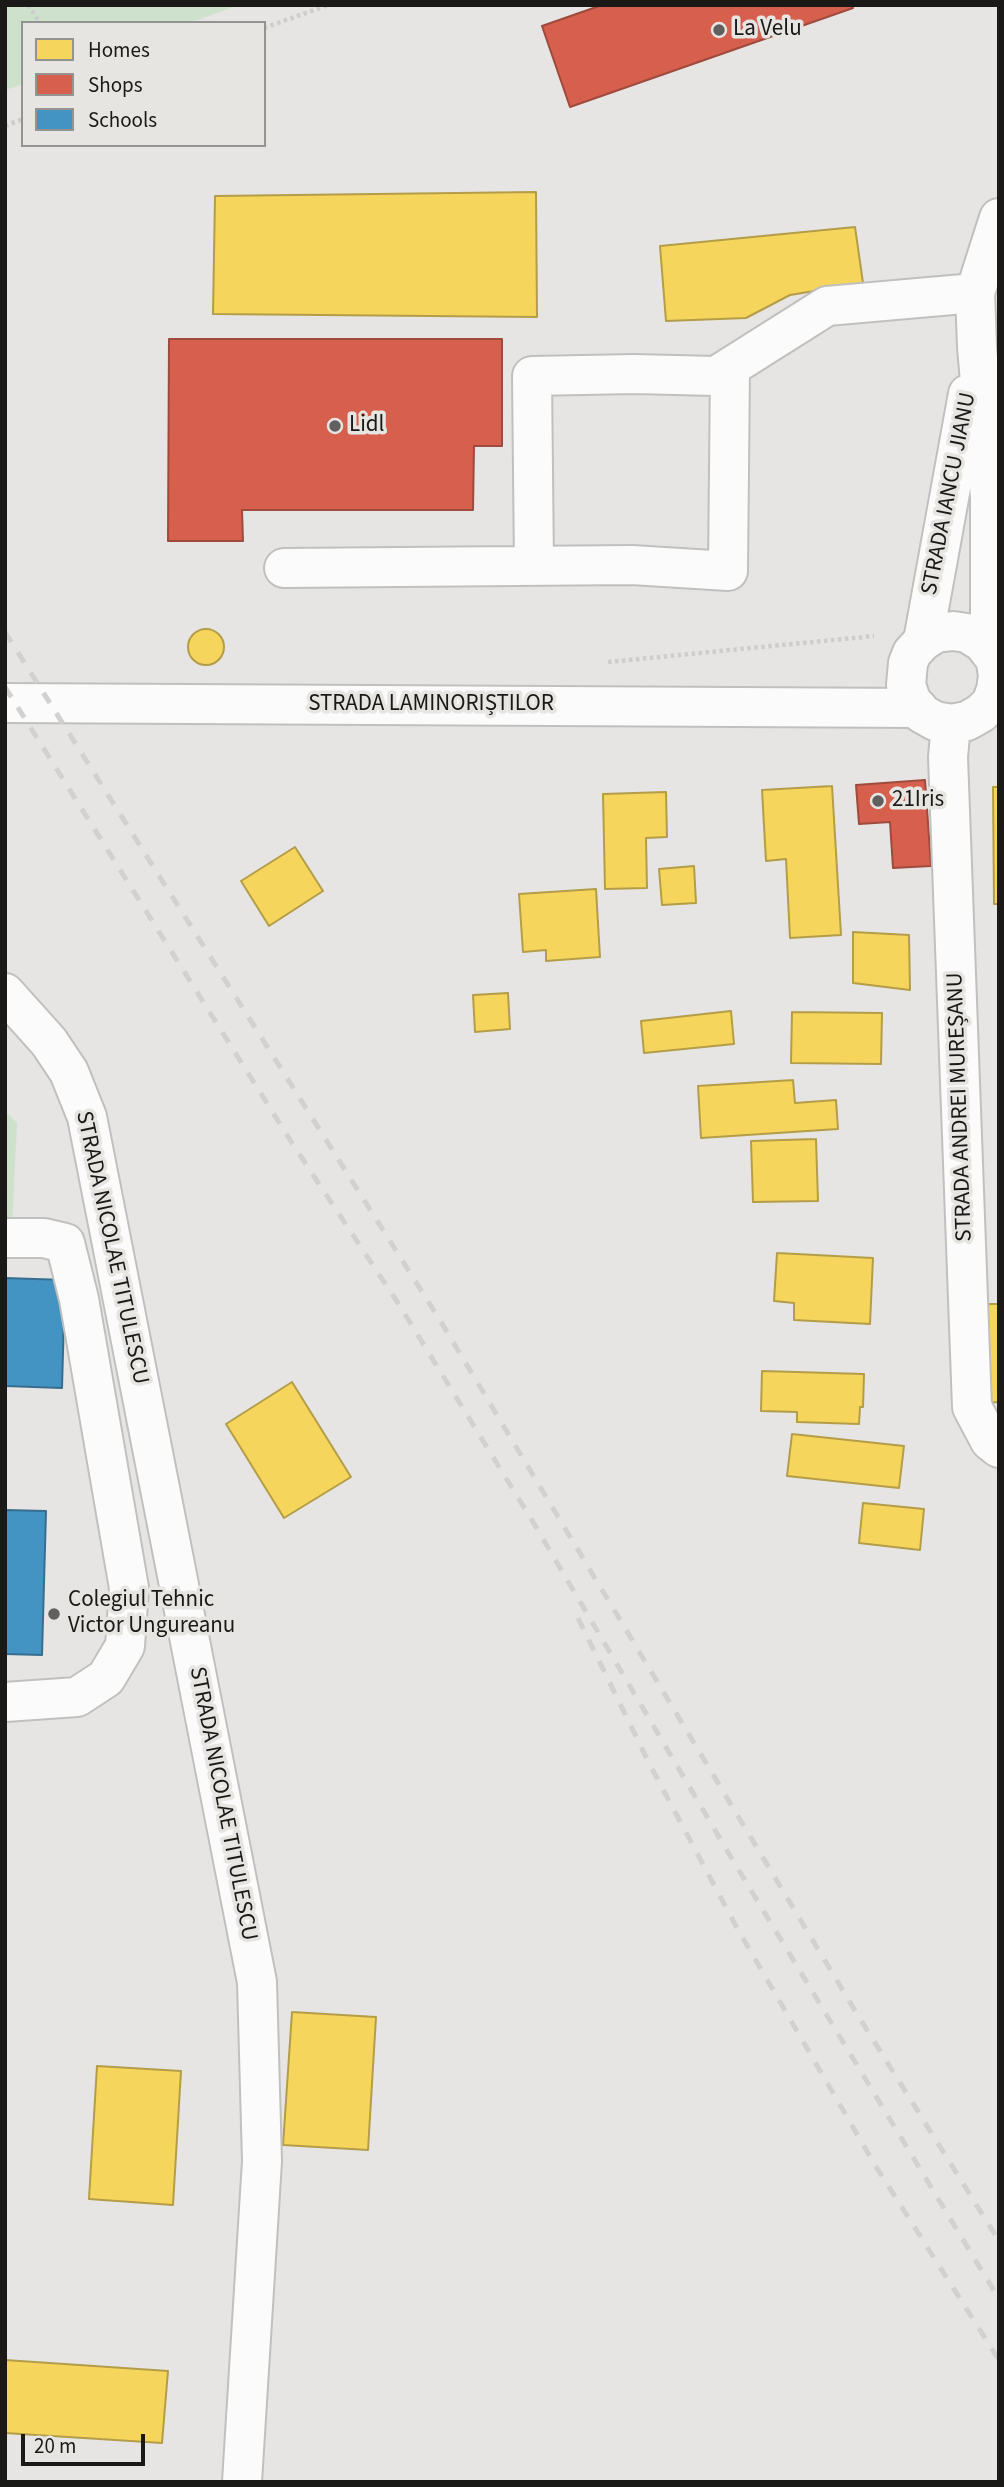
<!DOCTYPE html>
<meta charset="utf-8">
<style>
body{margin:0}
#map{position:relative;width:1004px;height:2487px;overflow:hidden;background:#e6e5e3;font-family:"Source Sans 3",sans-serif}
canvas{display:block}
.frame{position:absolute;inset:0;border:7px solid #1a1918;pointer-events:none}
.legend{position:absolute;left:21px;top:21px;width:245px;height:126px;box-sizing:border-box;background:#e7e5e2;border:2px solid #959391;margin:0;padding:9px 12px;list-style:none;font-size:21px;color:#1a1918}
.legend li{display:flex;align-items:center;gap:14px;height:35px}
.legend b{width:35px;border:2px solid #959391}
.scale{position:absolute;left:21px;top:2434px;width:124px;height:32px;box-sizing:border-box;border:4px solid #1a1918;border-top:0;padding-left:9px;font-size:21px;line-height:24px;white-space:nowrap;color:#1a1918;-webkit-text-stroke:5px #e7e5e2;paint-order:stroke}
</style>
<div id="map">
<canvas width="1004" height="2487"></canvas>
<div class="frame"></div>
<ul class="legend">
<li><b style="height:19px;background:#f6d55c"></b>Homes</li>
<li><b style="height:19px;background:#d6604d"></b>Shops</li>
<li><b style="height:19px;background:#4393c3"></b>Schools</li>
</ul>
<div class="scale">20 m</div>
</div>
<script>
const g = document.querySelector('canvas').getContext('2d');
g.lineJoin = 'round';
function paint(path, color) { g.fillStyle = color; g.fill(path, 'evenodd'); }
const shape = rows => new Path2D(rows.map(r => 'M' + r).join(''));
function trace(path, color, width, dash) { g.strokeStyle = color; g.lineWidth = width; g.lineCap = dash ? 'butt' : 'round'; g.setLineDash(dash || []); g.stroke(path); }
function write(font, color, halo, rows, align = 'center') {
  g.font = font + ' "Source Sans 3",sans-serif'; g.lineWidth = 7; g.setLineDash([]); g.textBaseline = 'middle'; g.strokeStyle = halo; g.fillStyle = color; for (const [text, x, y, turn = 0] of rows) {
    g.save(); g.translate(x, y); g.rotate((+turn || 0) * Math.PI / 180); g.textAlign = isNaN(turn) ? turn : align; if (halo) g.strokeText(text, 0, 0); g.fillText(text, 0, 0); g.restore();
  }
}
paint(shape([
 [5,5,238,5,190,23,23,23,23,84,5,90],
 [5,1111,17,1123,12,1227,5,1227]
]), '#cee1cd');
const homes = shape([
 [536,192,537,317,213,314,215,196,536,192],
 [855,227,863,283,790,295,746,318,666,321,660,246,855,227],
 '188 647a18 18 0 1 1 36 0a18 18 0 1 1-36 0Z',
 [832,786,841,935,790,938,786,859,766,861,762,790,832,786],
 [993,787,999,787,999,904,994,904,993,787],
 [666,792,667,837,646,838,647,888,605,889,603,794,666,792],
 [295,847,323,891,269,926,241,881,295,847],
 [694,866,696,903,662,905,659,869,694,866],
 [596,889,600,957,546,961,546,950,523,952,519,894,596,889],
 [853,932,909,935,910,990,853,983,853,932],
 [508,993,510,1029,475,1032,473,995,508,993],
 [731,1011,734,1044,644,1053,641,1021,731,1011],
 [792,1012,882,1013,881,1064,791,1063,792,1012],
 [793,1080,795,1103,836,1100,838,1129,701,1138,698,1086,793,1080],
 [816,1139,818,1201,753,1202,751,1141,816,1139],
 [777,1253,873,1258,870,1324,794,1320,794,1303,774,1301,777,1253],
 [981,1304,999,1304,999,1402,983,1403,981,1304],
 [762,1371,864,1374,863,1407,860,1407,859,1424,797,1422,797,1412,761,1411,762,1371],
 [292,1382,351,1477,284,1518,226,1424,292,1382],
 [792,1434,904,1446,899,1488,787,1476,792,1434],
 [863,1503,924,1509,920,1550,859,1543,863,1503],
 [292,2012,376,2017,368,2150,283,2145,292,2012],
 [97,2066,181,2071,173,2205,89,2199,97,2066],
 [5,2360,168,2371,162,2443,5,2433,5,2360]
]);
paint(homes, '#f6d55c');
trace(homes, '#b49d48', 2);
const shops = shape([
 [602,5,852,5,853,8,570,107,542,26,602,5],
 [169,339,502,339,502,446,474,446,473,510,242,510,243,541,168,541,169,339],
 [925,780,931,866,893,868,890,822,859,824,856,785,925,780]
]);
paint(shops, '#d6604d');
trace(shops, '#9e4b3d', 2);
const schools = shape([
 [5,1278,65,1280,62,1388,5,1386,5,1278],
 [5,1510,46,1511,42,1655,5,1654,5,1510]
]);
paint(schools, '#4393c3');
trace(schools, '#376e90', 2);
const minor = shape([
 [534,566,532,376,634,374,716,376,827,306,975,293],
 [284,568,632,565,728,571,730,367],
 [923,641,968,394],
 [990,650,990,497,977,347,975,293,999,218],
 [951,724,948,757,972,1407,990,1441,999,1448],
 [5,993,49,1042,69,1072,87,1117,257,1982,262,2161,242,2482],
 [5,1238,44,1238,65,1243,79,1299,129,1588,125,1646,106,1678,77,1697,5,1702]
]);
const major = shape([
 [996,662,998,676,996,690,991,703,981,713,967,721,951,724,935,721,921,713,911,700,906,685,908,663,912,653,923,641,936,633,953,631,967,633,983,643,999,664],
 [5,703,918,708]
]);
trace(minor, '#c0c0be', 42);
trace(major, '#c0c0be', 42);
trace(shape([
 [28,5,40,23],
 [264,28,328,5],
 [5,126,23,119],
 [608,662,874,636]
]), '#cecdcd', 4.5, [3.5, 3.5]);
trace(minor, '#fbfbfb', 38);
trace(major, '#fbfbfb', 38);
trace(shape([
 [5,632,438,1317,857,2014,999,2241],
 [5,687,292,1143,398,1303,530,1517,732,1859,999,2299],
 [578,1618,650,1765,737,1928,875,2165,999,2360]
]), '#d2d1d1', 5, [12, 12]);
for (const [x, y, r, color] of [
 [719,30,7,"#61605f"],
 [335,426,7,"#61605f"],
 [878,801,7,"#61605f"],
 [54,1614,7,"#61605f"]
]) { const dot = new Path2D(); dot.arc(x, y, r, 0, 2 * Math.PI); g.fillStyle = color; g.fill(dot); trace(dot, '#e7e5e2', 2.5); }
write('23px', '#1a1918', '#e7e5e2', [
 ["La Velu",733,30],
 ["Lidl",349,426],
 ["21Iris",892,801],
 ["Colegiul Tehnic",68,1601],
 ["Victor Ungureanu",68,1627]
], 'left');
write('23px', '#1a1918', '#e7e5e2', [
 ["STRADA IANCU JIANU",950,494,-79],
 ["STRADA LAMINORIȘTILOR",431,705],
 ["STRADA ANDREI MUREȘANU",961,1107,-92],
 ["STRADA NICOLAE TITULESCU",111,1248,78],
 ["STRADA NICOLAE TITULESCU",222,1804,79]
]);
</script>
